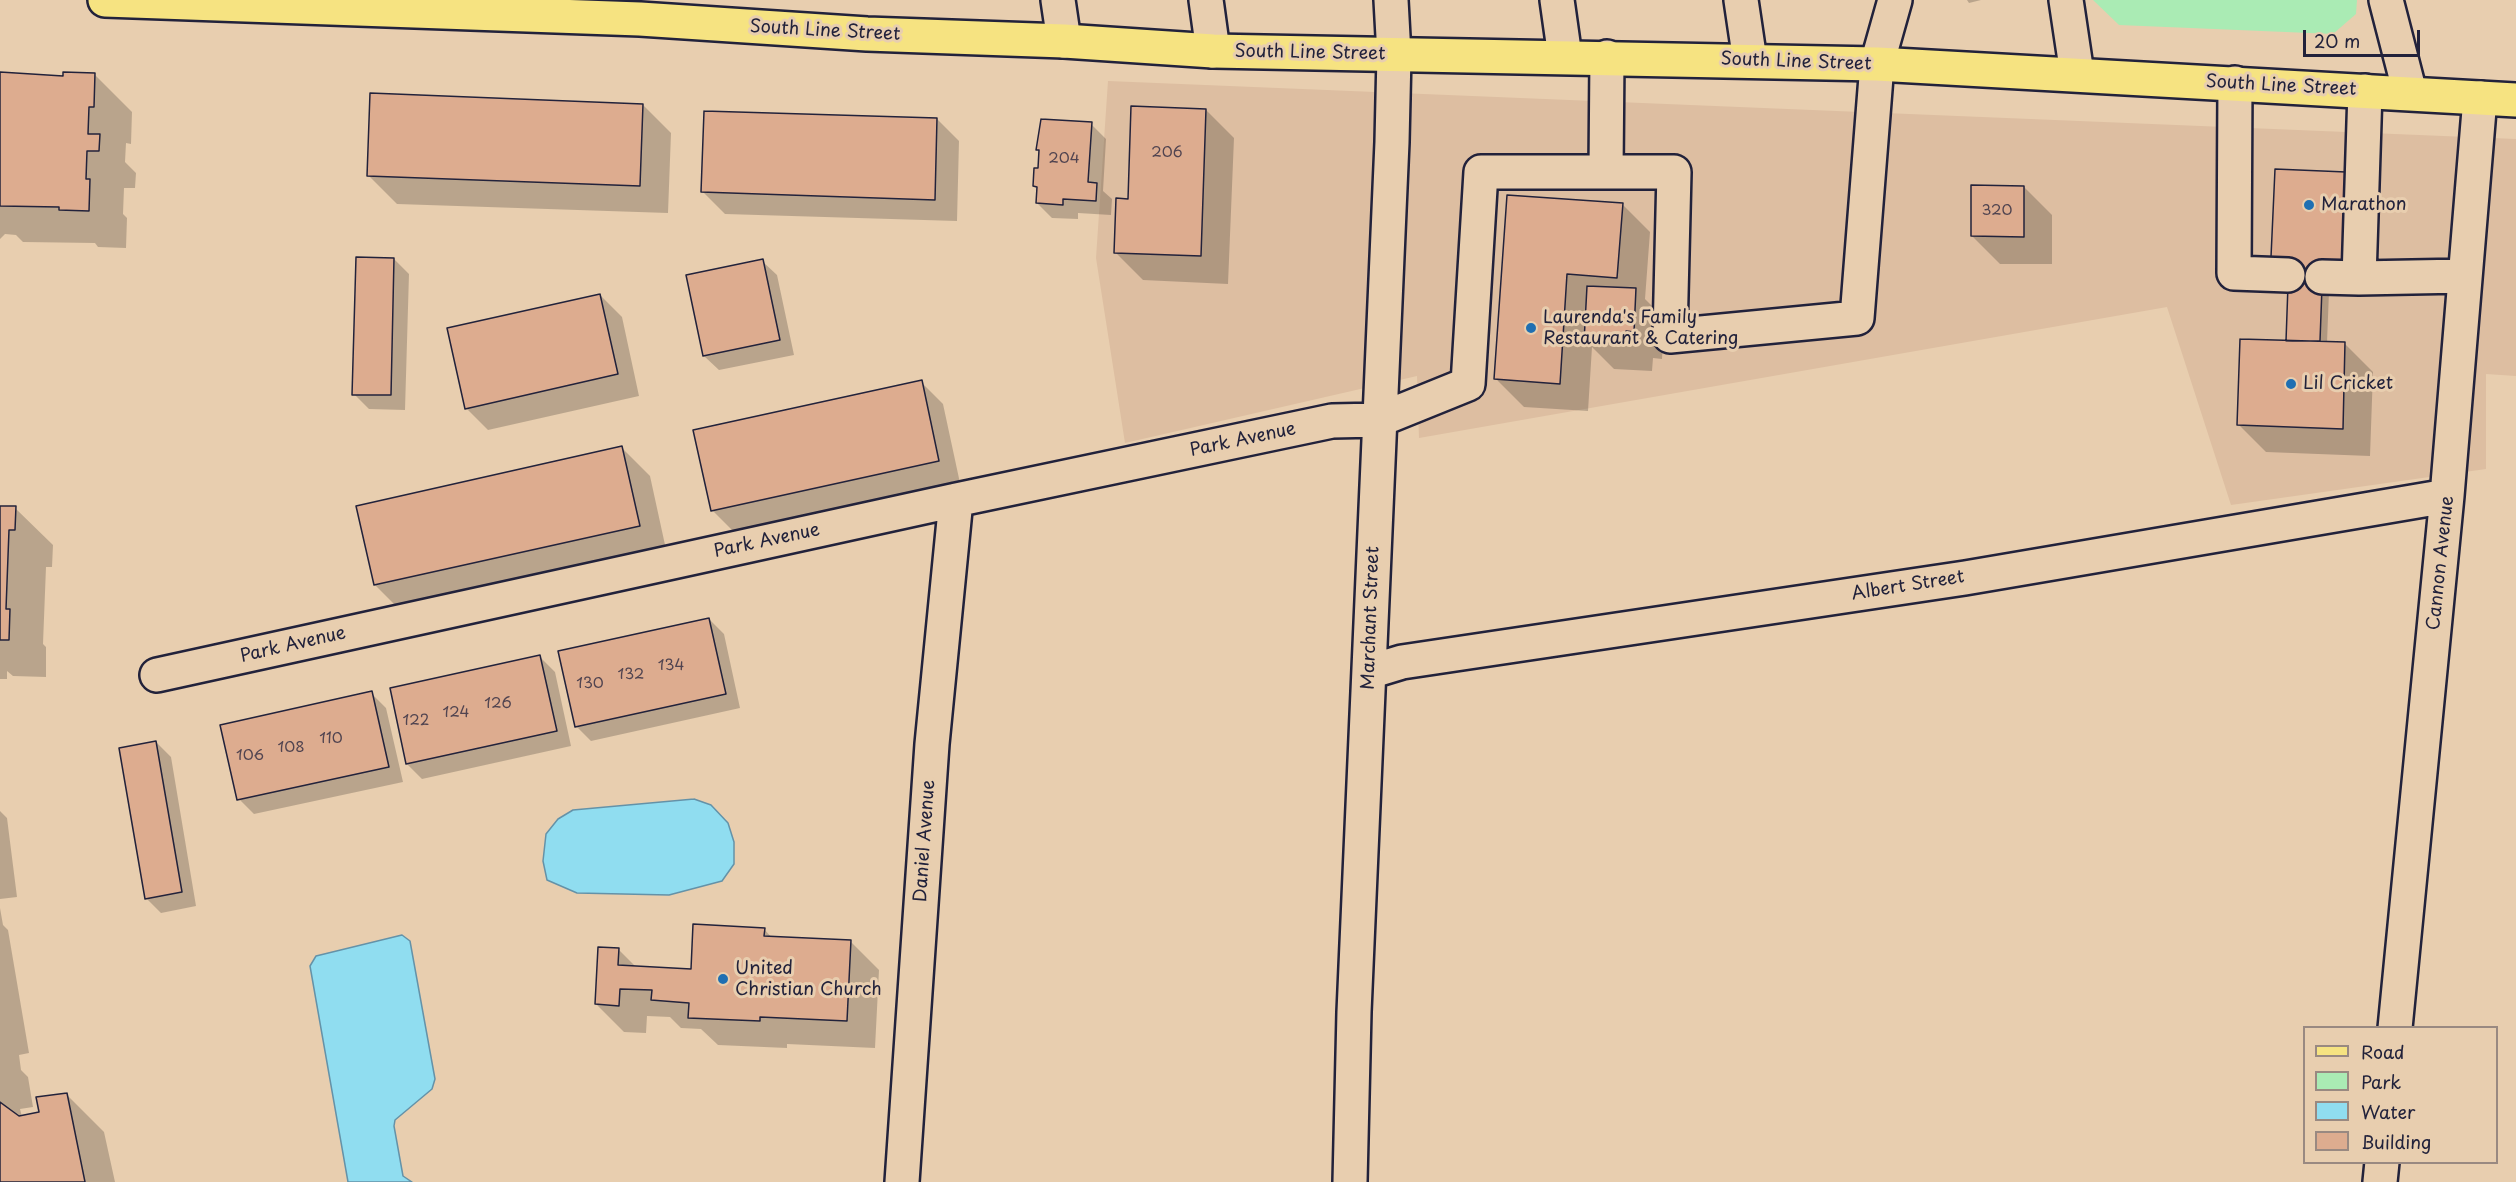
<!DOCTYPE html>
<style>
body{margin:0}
#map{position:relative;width:2516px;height:1182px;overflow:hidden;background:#e8ceaf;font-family:"Playpen Sans",sans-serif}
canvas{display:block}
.legend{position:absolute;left:2303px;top:1026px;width:195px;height:138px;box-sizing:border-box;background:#e8ceaf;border:2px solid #998981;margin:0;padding:8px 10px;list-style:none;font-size:18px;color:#22223b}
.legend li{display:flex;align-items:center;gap:12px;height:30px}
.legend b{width:30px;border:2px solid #998981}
.scale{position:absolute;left:2303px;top:30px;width:117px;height:27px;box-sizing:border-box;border:3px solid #22223b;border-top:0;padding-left:8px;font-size:18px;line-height:21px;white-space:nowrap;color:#22223b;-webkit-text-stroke:4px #e8ceaf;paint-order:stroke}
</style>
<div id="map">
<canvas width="2516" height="1182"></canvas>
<ul class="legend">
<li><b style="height:8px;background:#f6e381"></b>Road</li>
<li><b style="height:16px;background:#aaebb4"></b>Park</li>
<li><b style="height:16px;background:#90ddf0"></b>Water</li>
<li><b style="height:16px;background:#ddac8f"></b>Building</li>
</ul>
<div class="scale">20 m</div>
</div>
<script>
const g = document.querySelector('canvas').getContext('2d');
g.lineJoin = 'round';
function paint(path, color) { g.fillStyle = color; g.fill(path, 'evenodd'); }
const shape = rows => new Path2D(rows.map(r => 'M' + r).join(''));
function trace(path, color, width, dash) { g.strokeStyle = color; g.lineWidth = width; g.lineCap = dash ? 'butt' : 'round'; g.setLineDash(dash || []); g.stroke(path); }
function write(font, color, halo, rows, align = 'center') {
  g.font = font + ' "Playpen Sans",sans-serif'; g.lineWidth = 6; g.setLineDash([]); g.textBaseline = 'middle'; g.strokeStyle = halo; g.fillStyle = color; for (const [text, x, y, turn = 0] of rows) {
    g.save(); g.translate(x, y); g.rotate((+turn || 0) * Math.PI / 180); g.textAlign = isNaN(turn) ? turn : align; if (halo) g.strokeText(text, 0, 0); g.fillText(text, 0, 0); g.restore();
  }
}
paint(shape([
 [1108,81,2516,139,2516,376,2486,374,2486,469,2231,505,2167,307,1419,438,1417,376,1125,443,1096,258]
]), '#ddbea1');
paint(shape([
 [2093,0,2357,0,2356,14,2333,34,2119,25]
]), '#aaebb4');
const water = shape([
 [694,799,711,805,728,823,734,842,734,864,722,881,669,895,577,893,547,880,543,861,546,834,558,819,573,810,694,799],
 [402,935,410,941,435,1079,432,1089,395,1120,394,1126,403,1176,412,1182,348,1182,310,966,316,956,402,935]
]);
paint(water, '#90ddf0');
trace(water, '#6492a8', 1.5);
paint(shape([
 [1967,0,1981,0,1969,3],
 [0,74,65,77,95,75,132,112,131,144,126,143,125,162,136,173,135,188,124,188,123,214,127,218,126,248,98,247,95,243,23,242,16,235,5,234,0,239],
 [643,105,671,133,668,213,397,204,369,176],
 [1206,110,1234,138,1228,284,1143,280,1115,252,1129,200],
 [937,119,959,141,957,221,725,214,703,192],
 [1091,124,1106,139,1103,191,1112,199,1111,215,1078,213,1078,219,1052,218,1037,203,1039,190,1034,186,1040,170,1041,152,1038,149],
 [2276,171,2352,181,2349,267,2330,266,2327,343,2345,344,2373,372,2370,456,2266,452,2238,424,2287,342,2291,264,2280,263,2273,256],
 [2024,187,2052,215,2052,264,2000,264,1972,236],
 [1508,197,1622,204,1650,232,1645,299,1664,318,1662,359,1653,358,1652,371,1614,369,1592,347,1588,411,1524,407,1496,379],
 [394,259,409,274,405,410,369,409,354,394],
 [762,261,777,275,794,355,719,370,704,356],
 [600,295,622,317,639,396,488,430,466,408],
 [921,382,943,404,960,483,734,532,712,510],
 [622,448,650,476,667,554,403,613,375,585],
 [0,507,15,508,53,545,52,567,46,567,43,644,46,647,46,677,13,676,7,671,7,679,0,679],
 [709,619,724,634,740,708,591,741,576,726],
 [540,657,555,672,571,746,422,779,407,764],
 [371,693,386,708,403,782,254,814,239,799],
 [156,742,171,757,196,906,161,913,146,898],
 [0,811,7,818,17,897,0,899],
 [0,908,3,925,8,930,29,1053,19,1055,21,1070,28,1077,33,1107,20,1109,22,1117,41,1113,67,1095,104,1132,115,1182,0,1182],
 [764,929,772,938,851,942,879,970,875,1048,787,1044,787,1048,718,1045,701,1029,681,1028,670,1017,647,1016,646,1033,624,1032,596,1004,618,949,637,968,692,970]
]), '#0003');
const building = shape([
 [0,72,63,76,63,72,95,73,94,107,89,107,88,134,100,134,99,151,87,151,86,179,90,179,89,211,59,210,59,207,0,206,0,72],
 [370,93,643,104,640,186,367,176,370,93],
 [1131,106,1206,109,1201,256,1114,253,1116,198,1128,199,1131,106],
 [704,111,937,118,935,200,701,192,704,111],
 [1041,119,1092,122,1088,182,1097,183,1096,201,1063,199,1063,205,1036,203,1037,187,1033,186,1034,168,1038,168,1039,150,1036,150,1041,119],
 [2275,169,2346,172,2342,261,2323,260,2320,341,2286,341,2289,257,2271,257,2275,169],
 [1971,185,2024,186,2024,237,1971,236,1971,185],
 [1507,195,1623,203,1617,278,1567,274,1560,384,1494,379,1507,195],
 [356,257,394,258,391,395,352,395,356,257],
 [763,259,780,340,703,356,686,275,763,259],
 [1587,286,1636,288,1634,332,1626,331,1625,343,1584,342,1587,286],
 [600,294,618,374,465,409,447,328,600,294],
 [2240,339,2345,342,2343,429,2237,425,2240,339],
 [922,380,939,461,711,511,693,430,922,380],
 [622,446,640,526,374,585,356,506,622,446],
 [0,506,16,506,15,530,9,530,6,609,10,609,9,640,0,640,0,506],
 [709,618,726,694,575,727,558,651,709,618],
 [540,655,557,731,406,764,390,688,540,655],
 [372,691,389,767,237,800,220,725,372,691],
 [156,741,182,892,145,899,119,748,156,741],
 [693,924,765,928,764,936,851,940,847,1021,760,1017,760,1021,688,1018,689,1003,651,1000,652,990,620,989,619,1006,595,1004,598,947,619,948,618,965,691,969,693,924],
 [67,1093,85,1182,0,1182,0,1102,19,1116,39,1112,36,1097,67,1093]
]);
paint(building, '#ddac8f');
trace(building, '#22223b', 1.5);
const minor = shape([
 [1058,0,1064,41],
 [1206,0,1213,51],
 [1557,0,1565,57],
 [1741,0,1750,61],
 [2066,0,2077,74],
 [2386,0,2410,93],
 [2235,83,2234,273,2288,275],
 [2365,91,2359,278,2465,276],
 [1606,171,1607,57],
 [2322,277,2359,278],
 [1369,672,1402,662,1965,578,2447,496],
 [157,675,956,500,1332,421,1379,420,1468,384,1481,172,1674,172,1670,336,1857,318,1877,64,1895,0],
 [2395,1028,2447,496,2480,98],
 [902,1182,932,744,956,500],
 [1350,1182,1354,1012,1392,142,1394,55,1391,0],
 [2380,1182,2382,1162]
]);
const major = shape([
 [105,0,640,19,867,34,1064,41,1213,51,1877,64,2516,100]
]);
trace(minor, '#22223b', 38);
trace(major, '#22223b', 38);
trace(minor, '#e8ceaf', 33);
trace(major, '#f6e381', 33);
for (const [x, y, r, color] of [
 [2309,205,6,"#1f6fb2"],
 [1531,328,6,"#1f6fb2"],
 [2291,384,6,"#1f6fb2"],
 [723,979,6,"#1f6fb2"]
]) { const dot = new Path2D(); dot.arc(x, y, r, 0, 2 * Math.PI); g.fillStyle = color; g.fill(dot); trace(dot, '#e8ceaf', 2); }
write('15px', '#514450', null, [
 ["206",1167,153],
 ["204",1064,159],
 ["320",1997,211],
 ["134",671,666],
 ["132",631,675],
 ["130",590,684],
 ["126",498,704],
 ["124",456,713],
 ["122",416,721],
 ["110",331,739],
 ["108",291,748],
 ["106",250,756]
]);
write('18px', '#22223b', '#e8ceaf', [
 ["South Line Street",825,31,3],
 ["South Line Street",1310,53,1],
 ["South Line Street",1796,62,2],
 ["South Line Street",2281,86,3],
 ["Park Avenue",1243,440,-12],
 ["Park Avenue",767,541,-12],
 ["Cannon Avenue",2441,563,-84],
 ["Albert Street",1908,586,-9],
 ["Marchant Street",1371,618,-88],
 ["Park Avenue",293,645,-13],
 ["Daniel Avenue",925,841,-86]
]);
write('18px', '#22223b', '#e8ceaf', [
 ["Marathon",2321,205],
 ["Laurenda's Family",1543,318],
 ["Restaurant & Catering",1543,339],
 ["Lil Cricket",2303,384],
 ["United",735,969],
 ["Christian Church",735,990]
], 'left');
</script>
